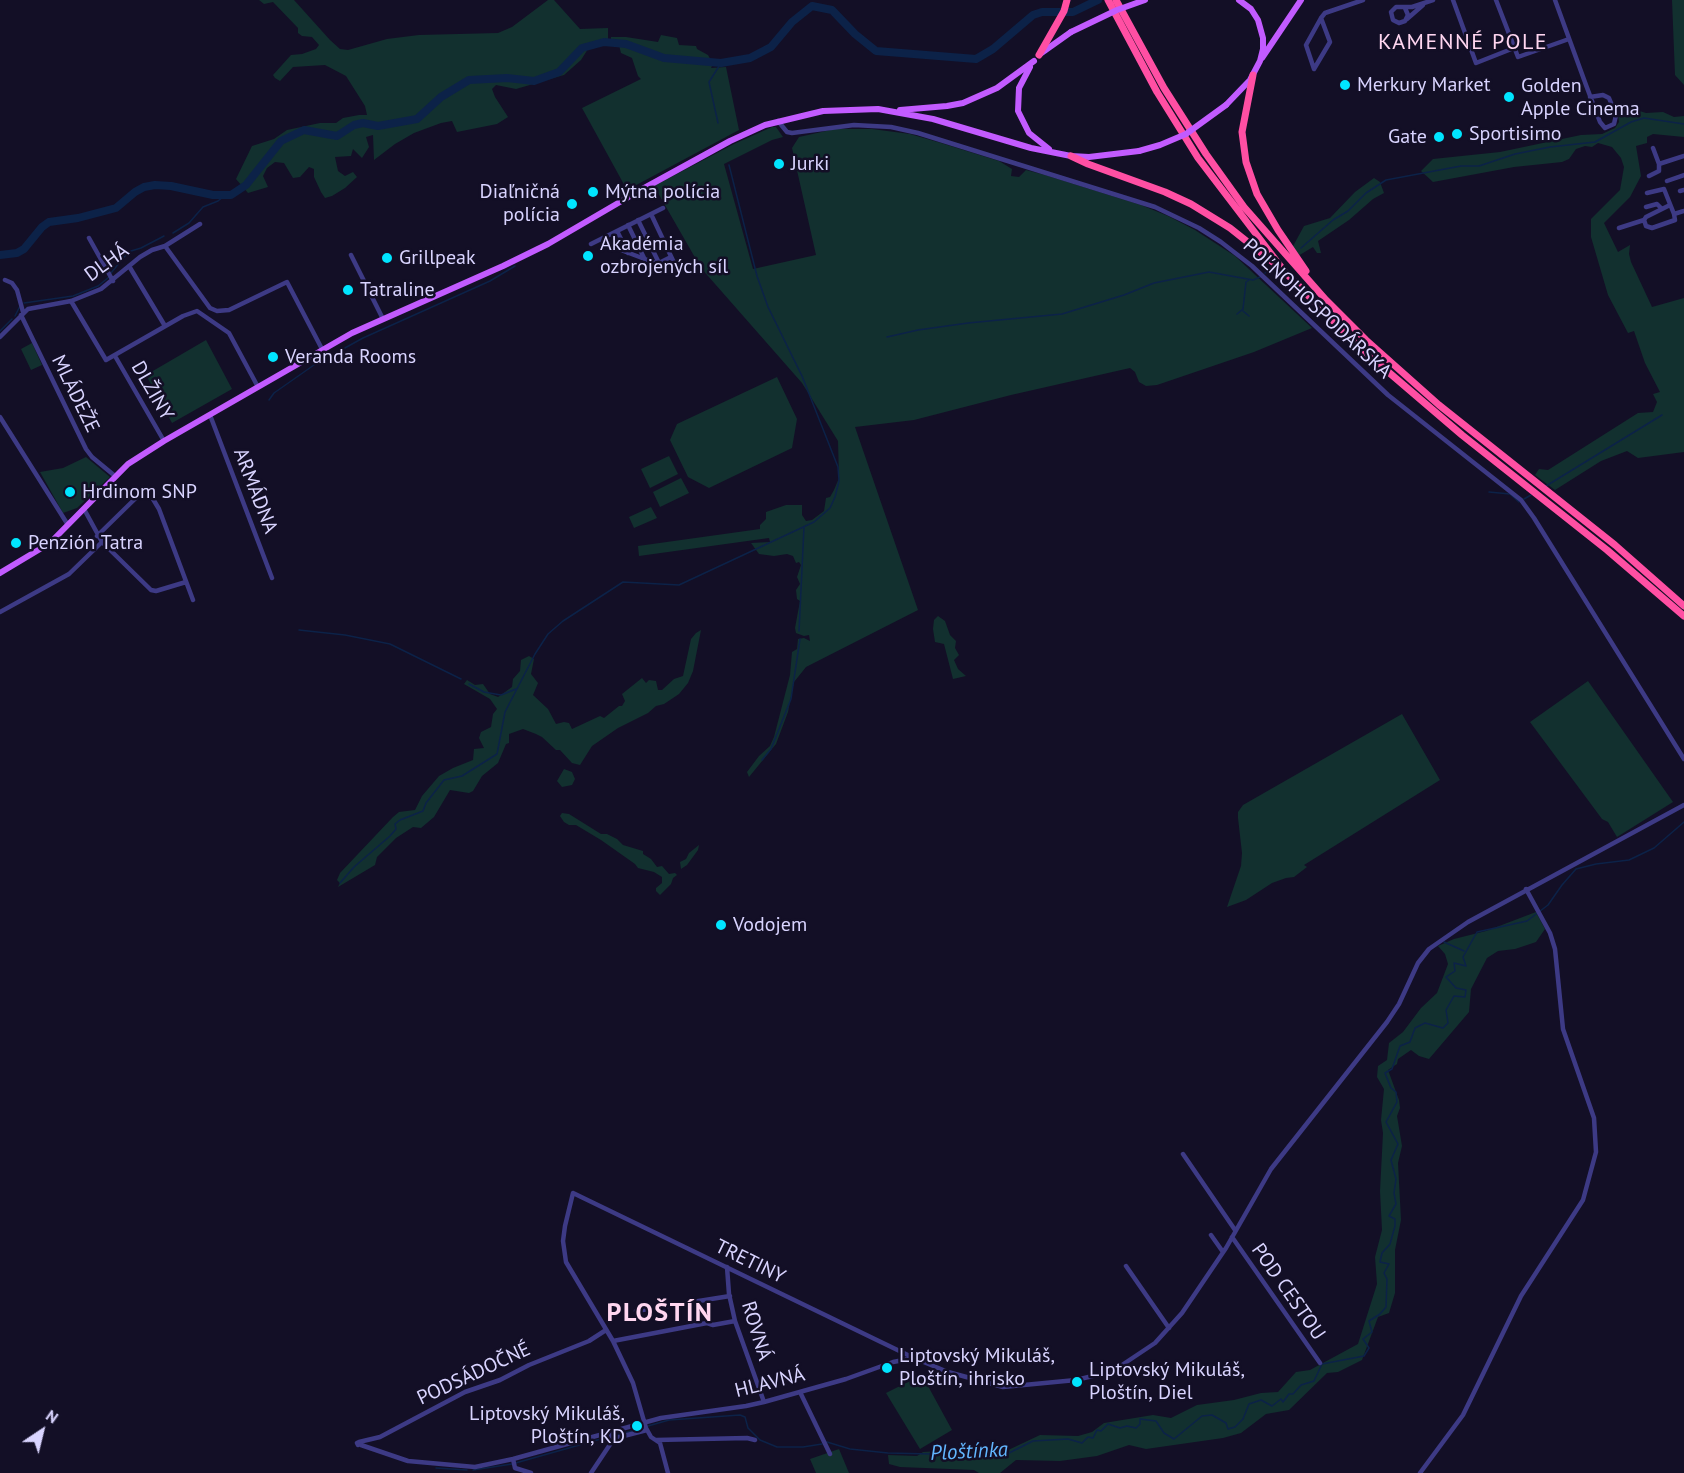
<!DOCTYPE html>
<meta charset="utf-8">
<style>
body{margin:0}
#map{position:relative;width:1684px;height:1473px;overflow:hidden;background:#130f26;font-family:"PT Sans",sans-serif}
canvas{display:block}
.north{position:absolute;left:12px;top:1401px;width:60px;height:60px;-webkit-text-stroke:4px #130f26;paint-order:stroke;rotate:35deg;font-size:16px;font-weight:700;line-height:24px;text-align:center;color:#d9d4ff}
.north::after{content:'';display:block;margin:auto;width:21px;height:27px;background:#d9d4ff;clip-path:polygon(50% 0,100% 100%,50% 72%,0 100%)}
</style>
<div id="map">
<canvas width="1684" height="1473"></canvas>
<div class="north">N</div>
</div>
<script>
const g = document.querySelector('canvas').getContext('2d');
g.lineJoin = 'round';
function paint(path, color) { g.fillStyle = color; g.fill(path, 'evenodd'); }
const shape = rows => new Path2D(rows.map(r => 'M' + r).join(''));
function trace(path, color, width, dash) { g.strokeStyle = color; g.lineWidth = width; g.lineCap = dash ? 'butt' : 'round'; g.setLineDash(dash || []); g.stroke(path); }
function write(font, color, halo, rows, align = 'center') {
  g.font = font + ' "PT Sans",sans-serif'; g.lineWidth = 5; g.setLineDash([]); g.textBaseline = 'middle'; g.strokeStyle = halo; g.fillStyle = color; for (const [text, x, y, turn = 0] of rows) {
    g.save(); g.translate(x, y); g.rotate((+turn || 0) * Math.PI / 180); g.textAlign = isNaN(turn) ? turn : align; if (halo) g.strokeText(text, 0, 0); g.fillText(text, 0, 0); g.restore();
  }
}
paint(shape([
 [259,0,294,0,330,40,340,49,348,50,387,39,419,35,498,33,512,27,548,0,554,0,580,29,608,28,608,39,583,45,588,49,581,60,564,75,516,89,496,85,492,89,495,97,508,117,497,124,457,132,452,121,441,123,414,133,395,144,374,160,373,135,366,137,369,147,362,158,353,149,351,156,335,157,338,171,345,176,353,172,357,177,345,188,332,196,325,198,321,192,314,177,314,169,309,167,300,177,293,178,284,163,275,162,267,168,263,176,268,187,248,193,236,179,252,146,274,139,287,130,320,123,336,123,343,118,359,115,367,115,365,106,346,76,325,65,293,67,280,81,275,78,273,75,291,55,302,54,316,49,319,45,312,37,302,36,298,33,298,28,273,2,264,4],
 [1672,0,1684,0,1684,85,1675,75],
 [661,35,677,38,679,45,696,46,697,49,708,55,713,64,711,68,726,67,739,130,627,190,582,108,641,79,638,76,632,58,621,53,618,41,611,39,611,37,626,37,658,42],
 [1617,104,1646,113,1663,112,1674,117,1684,116,1684,137,1653,134,1647,137,1647,143,1636,146,1641,176,1630,197,1604,223,1618,252,1630,245,1629,254,1631,262,1652,307,1684,298,1684,452,1638,458,1627,451,1601,461,1555,490,1535,475,1539,469,1548,470,1638,413,1653,412,1657,402,1653,394,1660,392,1645,363,1634,331,1628,333,1608,295,1591,237,1591,219,1620,190,1624,167,1621,158,1612,147,1598,143,1592,147,1585,146,1576,149,1569,159,1562,162,1514,167,1433,182,1421,171,1433,159,1500,152,1581,135,1602,134,1615,128,1619,122],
 [772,127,776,127,783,137,772,140,724,164,753,269,816,255,792,148,799,137,835,129,872,129,910,134,941,143,999,161,1012,169,1011,176,1019,177,1026,170,1045,175,1141,205,1168,216,1195,230,1235,256,1312,328,1254,352,1157,385,1146,386,1139,382,1135,372,1130,368,1011,395,914,420,855,427,918,610,806,667,794,682,788,712,776,744,749,777,747,772,759,756,770,746,774,737,790,675,792,652,797,649,798,639,804,638,810,641,809,635,804,636,796,633,795,628,800,601,797,599,796,590,800,584,797,577,801,565,799,562,796,563,793,556,787,554,774,556,759,554,751,543,770,542,769,538,639,556,638,546,760,529,760,525,766,519,766,512,786,505,802,505,802,515,806,521,812,520,824,511,826,498,830,497,834,490,839,478,838,441,802,383,701,268,654,186,734,144],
 [1374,178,1380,182,1384,193,1373,199,1349,220,1318,241,1321,253,1317,253,1313,247,1298,256,1292,248,1304,226,1330,218,1355,192],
 [206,340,232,389,172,423,146,375],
 [32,343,42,365,31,370,21,349],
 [777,377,797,419,792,448,709,488,688,477,670,440,677,424],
 [669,456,678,474,650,488,641,469],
 [86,457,110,477,77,508,63,513,40,472,63,468],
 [681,478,689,493,660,507,653,492],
 [651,507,657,518,634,528,629,517],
 [938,616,945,621,950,635,956,641,955,648,959,655,954,660,958,669,966,676,953,679,944,644,935,642,933,629,934,620],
 [701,630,693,671,688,683,679,694,664,704,656,706,648,713,618,728,592,746,580,765,572,763,560,750,556,750,542,737,536,734,523,729,509,734,509,743,506,744,498,763,482,776,473,791,469,793,450,790,434,817,421,828,413,827,396,838,377,857,375,865,338,887,340,883,337,880,340,873,393,817,399,812,415,810,422,796,439,776,453,768,473,760,474,749,484,748,479,738,481,732,491,727,493,714,497,709,490,699,464,684,467,680,475,685,483,684,490,694,498,697,512,687,513,679,520,671,521,660,529,656,534,659,531,674,538,683,533,695,548,709,556,724,564,722,569,723,572,729,600,716,604,718,619,706,622,706,625,701,622,694,642,678,646,683,649,680,656,681,658,690,662,690,674,679,683,676,691,639,696,633],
 [1588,681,1673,802,1617,837,1608,822,1602,819,1530,722],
 [1402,714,1440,780,1304,865,1307,867,1294,877,1286,878,1272,883,1246,900,1227,907,1241,866,1242,853,1238,818,1238,812,1243,805],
 [564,769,572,772,575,779,572,785,562,787,557,781],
 [562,813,569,814,601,834,607,834,617,839,623,845,643,851,643,854,651,859,657,867,662,866,669,874,675,873,677,875,673,878,671,884,660,895,656,891,656,888,662,883,662,877,654,872,638,868,635,864,601,840,576,825,569,825,564,822,560,816],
 [699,845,698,850,687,865,681,869,680,862,686,859,689,853],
 [1536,912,1545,929,1536,942,1515,949,1498,951,1487,958,1471,989,1469,1012,1429,1059,1419,1056,1411,1050,1398,1059,1397,1064,1388,1070,1399,1100,1400,1108,1397,1116,1402,1146,1398,1163,1401,1220,1395,1250,1395,1293,1389,1313,1378,1317,1362,1360,1338,1372,1327,1373,1289,1410,1266,1414,1241,1433,1223,1438,1146,1449,1129,1445,1097,1456,1060,1461,1016,1460,1000,1473,979,1473,974,1470,900,1467,889,1464,888,1455,917,1456,923,1452,986,1448,1004,1452,1040,1435,1078,1436,1092,1432,1104,1423,1153,1415,1171,1418,1197,1405,1234,1400,1261,1393,1278,1392,1296,1372,1310,1370,1358,1344,1377,1284,1375,1257,1382,1230,1380,1191,1383,1133,1381,1120,1384,1089,1377,1077,1378,1066,1387,1060,1389,1043,1403,1032,1421,1008,1437,993,1448,964,1445,954,1438,946,1454,939,1486,931],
 [922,1375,952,1430,920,1449,886,1393],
 [839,1449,849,1473,816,1473,810,1459]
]), '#12302f');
trace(shape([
 [718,123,709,82,721,63],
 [173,233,189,223,203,207,218,201,224,196],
 [1301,248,1333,220,1348,211,1366,193,1386,180,1461,166,1479,166,1515,154,1550,147,1595,142,1631,122,1644,118,1684,124],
 [111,273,125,256,131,251,141,248,164,236],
 [1265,273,1269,270],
 [1253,280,1260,277],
 [24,303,73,296,98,286,109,277],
 [1243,311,1249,316],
 [1237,314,1243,309,1246,282,1249,280],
 [15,316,20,306],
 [0,331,12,319],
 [887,337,918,330,968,323,1062,314,1124,295,1154,283,1209,272,1253,280],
 [269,400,274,393,314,365,363,338,490,281,515,266],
 [1546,486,1662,415],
 [1489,492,1510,494,1519,502],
 [1524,499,1531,495],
 [299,630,345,635,390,644,461,679],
 [799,631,804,527],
 [469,684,484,692,501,695,516,689],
 [762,760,771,749,791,699,800,639],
 [340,883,354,867,390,836,396,829,395,824,400,820,423,811,426,803,444,780,462,776,497,754,505,712,535,654,548,634,563,621,623,582,679,585,814,522,830,508,835,497,839,481,838,467,802,376,768,307,757,276,729,165],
 [1444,942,1464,951],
 [648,1426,669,1420,740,1415,745,1417,748,1428,760,1440,777,1447,803,1447,822,1444],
 [613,1436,643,1428],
 [827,1442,850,1449,888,1453,975,1455,1007,1454,1033,1441,1068,1439,1082,1443,1088,1437,1093,1438,1097,1430,1101,1431,1108,1424,1120,1428,1127,1426,1136,1428,1140,1424,1140,1419,1156,1421,1164,1433,1174,1439,1202,1416,1212,1415,1226,1423,1228,1429,1235,1427,1243,1419,1249,1404,1261,1400,1272,1406,1281,1399,1283,1402,1289,1394,1293,1394,1301,1385,1314,1381,1322,1364,1364,1356,1369,1348,1363,1339,1372,1332,1369,1321,1380,1314,1386,1307,1387,1279,1384,1273,1389,1264,1380,1262,1382,1253,1390,1244,1395,1226,1395,1219,1389,1216,1396,1204,1394,1193,1396,1179,1391,1160,1398,1144,1386,1122,1397,1102,1396,1092,1391,1088,1385,1073,1392,1069,1400,1046,1410,1042,1415,1028,1425,1023,1443,1028,1448,1023,1446,1010,1454,996,1465,997,1466,990,1456,988,1446,977,1455,971,1454,963,1466,966,1463,957,1477,932,1527,921,1548,905,1562,885,1576,869,1596,864,1629,860,1654,848,1684,822],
 [436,1468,467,1470],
 [473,1470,512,1464,608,1437]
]), '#0c2248', 1.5);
trace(shape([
 [0,255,17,253,24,249,42,227,49,222,78,218,116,208,135,192,144,187,155,185,171,186,213,195,231,195,246,185,281,141,304,130,337,136,354,125,363,123,378,126,417,119,441,97,469,80,507,78,534,81,559,72,582,48,604,42,626,44,664,58,721,63,750,58,771,47,792,22,812,6,832,10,855,34,876,51,976,59,993,49,1033,15,1042,12,1073,12,1098,0]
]), '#0c2248', 8);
trace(shape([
 [1453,0,1476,63,1514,48],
 [1496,0,1518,57,1569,39],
 [1555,0,1586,85,1595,109,1600,122,1605,128,1614,124,1616,115,1609,98,1603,95,1590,97],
 [1405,8,1408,15,1405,21,1399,23,1393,20,1391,12,1396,7,1412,7,1433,0],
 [1321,18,1330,42,1314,69,1306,45,1321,18,1325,13,1363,0],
 [1407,19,1423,5],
 [778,121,787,132,792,133,854,125,891,127,918,133,1155,207,1199,228,1221,242,1252,266,1388,395,1521,500,1534,518,1684,759],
 [1653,148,1659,164,1684,156],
 [1649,176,1659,171,1659,164],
 [1667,181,1684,175],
 [1680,191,1684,190],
 [1647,193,1664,189,1674,214],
 [1646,207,1657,204,1661,208],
 [638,220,659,263],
 [1644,220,1646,217,1670,205],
 [628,225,645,260],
 [1619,228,1644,220,1646,226,1652,228,1675,220,1674,214,1684,211],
 [617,231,628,253],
 [89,238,113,281],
 [601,239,605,244,674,270,677,269,651,214],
 [591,244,663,208],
 [165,246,210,308,217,311,229,310,287,282,322,349],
 [351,255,383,319],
 [657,264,671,257],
 [129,266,165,326],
 [5,280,12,283,17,290,23,312],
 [71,301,106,360,183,316,197,311,229,333,258,387],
 [21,315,86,449,92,457,115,476],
 [0,337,28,309,71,301,101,289,140,257,152,250,165,246,200,224],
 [115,356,164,441],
 [210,415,272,578],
 [0,417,68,525],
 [84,509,102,542,151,590,156,591,186,582],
 [97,536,142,492,150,494,159,509,193,600],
 [0,612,69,574,102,542],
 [1183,1154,1235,1230],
 [1211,1235,1223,1252],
 [1232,1237,1320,1363],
 [1126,1266,1169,1328],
 [727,1267,729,1294,735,1321,764,1402],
 [636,1311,730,1296],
 [613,1341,707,1323,713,1325,735,1321],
 [800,1392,830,1454],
 [612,1439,647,1430],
 [656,1440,747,1438,755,1440],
 [358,1445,357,1443,359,1442,380,1437,465,1392,500,1380,529,1365,589,1341,606,1330],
 [361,1445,408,1461,475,1467,513,1459,661,1418,746,1406,764,1402,846,1379,893,1362,914,1358,948,1372,1003,1387,1076,1380,1101,1374,1122,1365,1155,1343,1182,1313,1226,1248,1271,1169,1387,1022,1399,1004,1418,963,1429,949,1468,922,1684,805],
 [513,1459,515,1468,531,1473],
 [591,1473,611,1443,612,1438,610,1431],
 [668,1473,660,1443,651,1437,646,1428,633,1383,613,1341,566,1262,563,1241,565,1226,573,1193,914,1358],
 [1420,1473,1463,1415,1521,1296,1583,1200,1596,1152,1594,1118,1563,1029,1555,949,1550,933,1526,889]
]), '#3d3a85', 4.5);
trace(shape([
 [1040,54,1071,32],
 [1262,58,1301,0],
 [1030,67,1019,88,1018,111,1029,133,1049,149],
 [1226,105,1250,80,1260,61,1263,49,1263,38,1258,20,1251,9,1239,0],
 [900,110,947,106,963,103,997,88,1034,61],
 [0,573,50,543,128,464,164,441,352,333,503,266,548,244,637,192,730,141,765,125,823,111,878,109,933,119,1031,148,1071,156,1089,157,1139,151]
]), '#c25bff', 6);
trace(shape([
 [1108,0,1157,92,1198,158,1285,272,1358,346,1462,435,1607,550,1684,616],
 [1116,0,1164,88,1206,154,1244,207,1326,300,1366,340,1439,405,1615,545,1684,606],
 [1039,55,1064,11,1067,0],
 [1253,75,1242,132,1246,162,1257,194,1278,230,1306,271],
 [1071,156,1088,164,1165,192,1191,204,1230,228,1274,263]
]), '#ff4fa3', 7);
trace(shape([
 [1071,32,1117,10,1145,0],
 [1139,151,1160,145,1186,134,1226,105]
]), '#c25bff', 6);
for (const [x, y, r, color] of [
 [1345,85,6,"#00e5ff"],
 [1509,97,6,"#00e5ff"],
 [1457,134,6,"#00e5ff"],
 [1439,137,6,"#00e5ff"],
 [779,164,6,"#00e5ff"],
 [593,192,6,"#00e5ff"],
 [572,204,6,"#00e5ff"],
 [588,256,6,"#00e5ff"],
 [387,258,6,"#00e5ff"],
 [348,290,6,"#00e5ff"],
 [273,357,6,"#00e5ff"],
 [70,492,6,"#00e5ff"],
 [16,543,6,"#00e5ff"],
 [721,925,6,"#00e5ff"],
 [887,1368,6,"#00e5ff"],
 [1077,1382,6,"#00e5ff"],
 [637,1426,6,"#00e5ff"]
]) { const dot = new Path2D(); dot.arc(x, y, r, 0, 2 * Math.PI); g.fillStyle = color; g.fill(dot); trace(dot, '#130f26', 2); }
write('20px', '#d9d4ff', '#130f26', [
 ["Merkury Market",1357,85],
 ["Golden",1521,86],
 ["Apple Cinema",1521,109],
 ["Sportisimo",1469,134],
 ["Gate",1427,137,"right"],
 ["Jurki",791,164],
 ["Diaľničná",560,192,"right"],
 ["polícia",560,215,"right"],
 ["Mýtna polícia",605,192],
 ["Akadémia",600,244],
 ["ozbrojených síl",600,267],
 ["Grillpeak",399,258],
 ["Tatraline",360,290],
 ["Veranda Rooms",285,357],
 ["Hrdinom SNP",82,492],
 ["Penzión Tatra",28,543],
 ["Vodojem",733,925],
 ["Liptovský Mikuláš,",899,1356],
 ["Ploštín, ihrisko",899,1379],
 ["Liptovský Mikuláš,",1089,1370],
 ["Ploštín, Diel",1089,1393],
 ["Liptovský Mikuláš,",625,1414,"right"],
 ["Ploštín, KD",625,1437,"right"]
], 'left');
write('20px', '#d9d4ff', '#130f26', [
 ["DLHÁ",107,263,-36],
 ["POĽNOHOSPODÁRSKA",1317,309,43],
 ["DLŽINY",152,391,60],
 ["MLÁDEŽE",75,394,64],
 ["ARMÁDNA",255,491,69],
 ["TRETINY",750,1262,26],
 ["POD CESTOU",1288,1292,55],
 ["ROVNÁ",756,1331,73],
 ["PODSÁDOČNÉ",474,1374,-25],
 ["HLAVNÁ",770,1383,-14]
]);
write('italic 21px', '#62b6ff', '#130f26', [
 ["Ploštínka",969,1452,-3]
]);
g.letterSpacing = '1.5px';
write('22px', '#ffd6f0', '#130f26', [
 ["KAMENNÉ POLE",1463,43]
]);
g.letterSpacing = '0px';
g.letterSpacing = '1.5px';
write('bold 26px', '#ffd6f0', '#130f26', [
 ["PLOŠTÍN",660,1314]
]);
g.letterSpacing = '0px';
</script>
